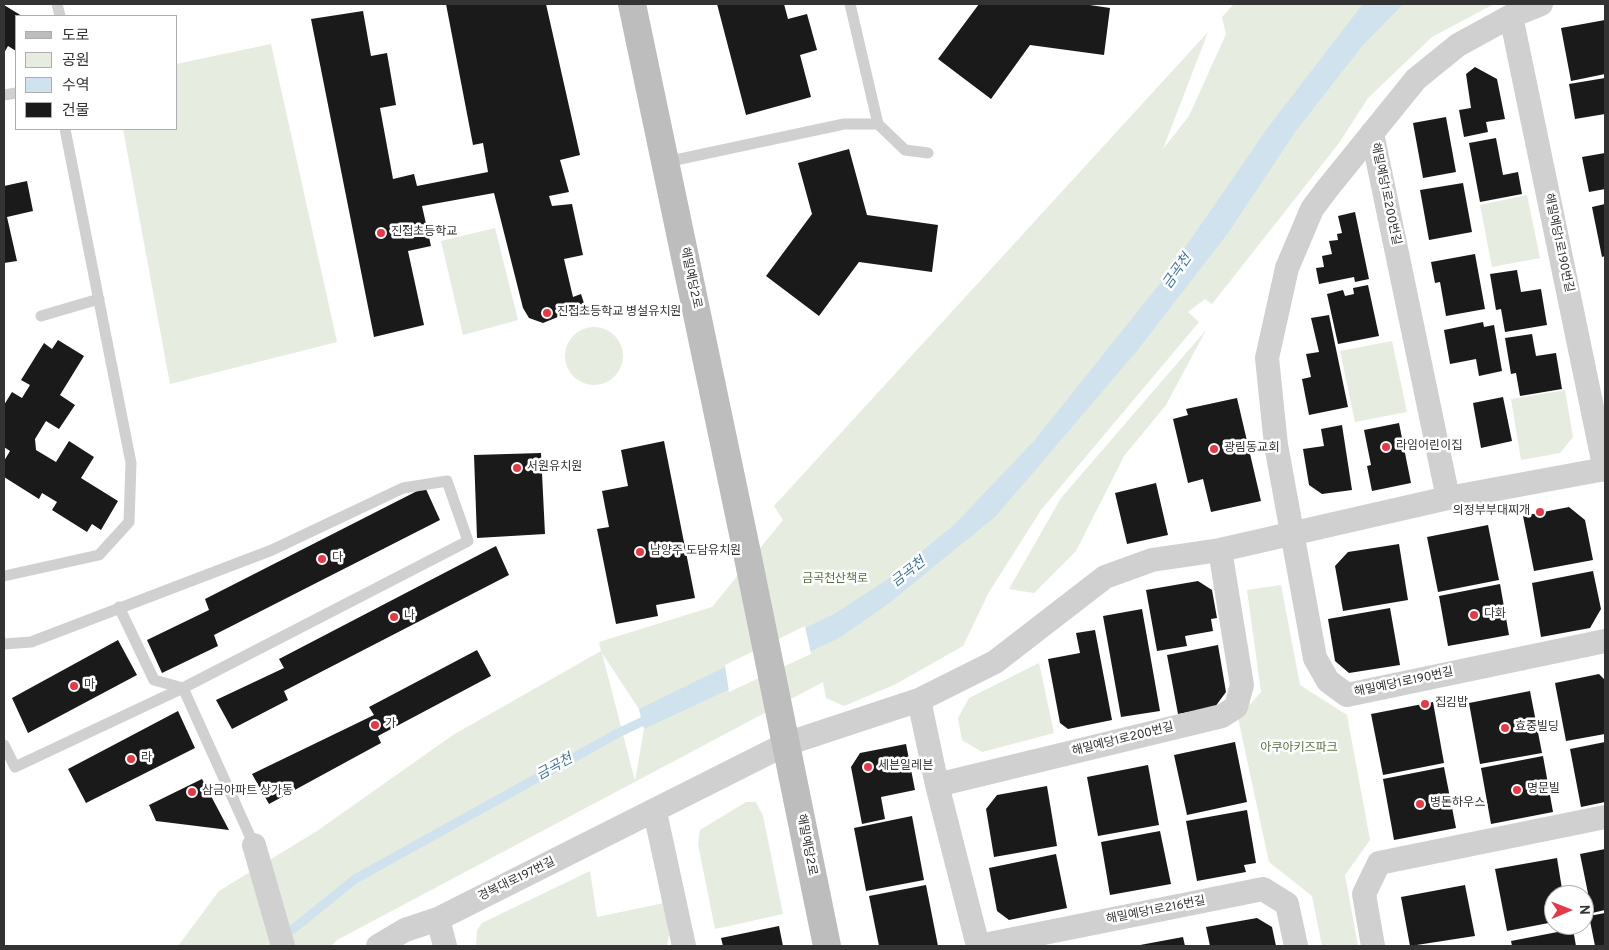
<!DOCTYPE html>
<meta charset="utf-8">
<style>
body{margin:0}
#map{position:relative;width:1609px;height:950px;overflow:hidden;background:#fff;font-family:Overpass,"Noto Sans KR",sans-serif}
canvas{display:block}
.frame{position:absolute;inset:0;border:5px solid #333;pointer-events:none}
.legend{position:absolute;left:15px;top:15px;width:162px;height:115px;box-sizing:border-box;background:#fff;border:1px solid #adadad;margin:0;padding:6px 9px;list-style:none;font-size:15px;color:#333}
.legend li{display:flex;align-items:center;gap:10px;height:25px}
.legend b{width:25px;border:1px solid #adadad}
.north{position:absolute;left:1544px;top:885px;width:50px;height:50px;box-sizing:border-box;background:#fff;border:1px solid #adadad;border-radius:50%;rotate:89deg;font-size:14px;font-weight:700;line-height:20px;text-align:center;color:#333}
.north::after{content:'';display:block;margin:auto;width:18px;height:22px;background:#e63946;clip-path:polygon(50% 0,100% 100%,50% 72%,0 100%)}
</style>
<div id="map">
<canvas width="1609" height="950"></canvas>
<div class="frame"></div>
<ul class="legend">
<li><b style="height:6px;background:#bdbdbd"></b>도로</li>
<li><b style="height:14px;background:#e6ecdf"></b>공원</li>
<li><b style="height:14px;background:#cfe2ee"></b>수역</li>
<li><b style="height:14px;background:#1a1a1a"></b>건물</li>
</ul>
<div class="north">N</div>
</div>
<script>
const g = document.querySelector('canvas').getContext('2d');
g.lineJoin = 'round';
function paint(path, color) { g.fillStyle = color; g.fill(path, 'evenodd'); }
const shape = rows => new Path2D(rows.map(r => 'M' + r).join(''));
function trace(path, color, width, dash) { g.strokeStyle = color; g.lineWidth = width; g.lineCap = dash ? 'butt' : 'round'; g.setLineDash(dash || []); g.stroke(path); }
function write(font, color, halo, rows, align = 'center') {
  g.font = font + ' Overpass,"Noto Sans KR",sans-serif'; g.lineWidth = 5; g.setLineDash([]); g.textBaseline = 'middle'; g.strokeStyle = halo; g.fillStyle = color; for (const [text, x, y, turn = 0] of rows) {
    g.save(); g.translate(x, y); g.rotate((+turn || 0) * Math.PI / 180); g.textAlign = isNaN(turn) ? turn : align; if (halo) g.strokeText(text, 0, 0); g.fillText(text, 0, 0); g.restore();
  }
}
paint(shape([
 [1234,4,1494,4,1432,37,1368,98,1339,143,1212,304,1205,299,1188,312,1199,322,1041,510,989,592,963,646,896,684,844,706,826,698,823,682,337,940,331,946,178,946,219,891,317,831,453,735,601,651,599,642,712,607,783,520,774,506,1208,32,1163,149,1189,116,1226,34,1222,17],
 [602,653,639,709,644,729,635,781],
 [271,44,337,342,170,384,123,129,176,129,176,64],
 [1527,195,1540,258,1492,267,1480,205],
 [495,228,518,320,463,335,441,241],
 '565 356a29 29 0 1 1 58 0a29 29 0 1 1-58 0Z',
 [1206,330,1166,405,1124,456,1076,551,1034,593,1009,589,1061,498],
 [1392,341,1407,412,1355,422,1340,351],
 [1565,390,1573,437,1560,453,1521,460,1511,399],
 [1281,585,1300,685,1347,715,1370,840,1345,875,1358,946,1322,946,1312,896,1269,862,1238,718,1261,692,1247,590],
 [1039,663,1054,733,982,752,962,740,958,718,969,698],
 [746,802,756,802,763,816,783,914,715,929,698,844,700,830],
 [590,871,597,917,664,903,669,935,667,946,476,946,477,930,482,923]
]), '#e6ecdf');
paint(shape([
 [1363,4,1403,4,1363,45,1295,132,1228,233,1136,352,996,516,888,604,839,638,644,729,639,709,834,614,888,579,954,525,1034,441,1162,281,1269,126]
]), '#cfe2ee');
paint(shape([
 [805,626,811,654,729,692,725,665]
]), '#fff');
trace(shape([
 [282,938,355,879,618,733,652,717]
]), '#cfe2ee', 9);
paint(shape([
 [446,4,546,4,580,155,560,160,569,192,549,196,552,206,572,204,583,255,564,259,573,297,581,294,585,306,543,323,529,318,523,308,494,193,422,206,431,246,408,251,424,325,374,337,311,19,363,11,371,56,387,53,396,105,380,108,393,179,414,174,417,186,488,172,483,143,473,145],
 [717,4,784,4,788,19,807,14,817,50,800,55,811,97,746,115],
 [979,4,1083,4,1110,8,1104,55,1030,45,991,99,938,59],
 [4,5,22,16,16,16,16,51,8,46,4,53],
 [1605,20,1605,74,1571,81,1561,28],
 [1475,67,1497,79,1505,119,1486,122,1488,132,1464,137,1459,110,1471,108,1466,74],
 [1605,78,1605,114,1575,119,1569,84],
 [1446,117,1456,172,1423,178,1413,123],
 [1496,138,1503,175,1518,172,1522,194,1480,202,1469,143],
 [849,149,867,215,938,225,932,272,859,262,819,316,766,276,812,214,798,163],
 [1605,153,1605,189,1589,192,1582,157],
 [27,181,33,211,7,217,17,261,4,263,4,186],
 [1463,183,1472,232,1429,240,1420,190],
 [1605,204,1605,256,1602,257,1592,207],
 [1355,212,1369,279,1355,282,1354,277,1319,284,1316,268,1324,267,1322,256,1332,254,1329,241,1338,240,1337,234,1342,233,1338,216],
 [1475,254,1485,309,1446,316,1440,282,1435,283,1431,262],
 [1517,270,1521,292,1541,289,1547,325,1505,332,1501,309,1496,310,1490,274],
 [1368,285,1379,336,1338,344,1327,294,1343,290,1345,296,1354,294,1353,288],
 [1329,315,1348,407,1309,415,1302,379,1311,377,1306,354,1319,352,1311,318],
 [1483,322,1484,327,1494,325,1502,371,1479,376,1476,359,1450,364,1444,330],
 [1532,334,1536,356,1556,353,1562,389,1520,396,1516,373,1511,374,1505,338],
 [58,340,84,356,60,395,75,405,59,429,46,421,35,439,36,450,56,462,69,441,94,457,81,478,118,501,101,530,92,524,87,532,52,510,57,502,42,493,39,499,4,477,4,461,10,451,4,447,4,405,12,392,22,398,30,385,21,380,44,343,52,349],
 [1503,397,1512,441,1481,448,1473,403],
 [1237,398,1261,501,1211,512,1203,479,1188,483,1173,419,1188,415,1186,409],
 [1399,423,1411,483,1372,491,1367,466,1371,465,1364,430],
 [1342,425,1352,490,1322,494,1309,485,1303,449,1324,446,1321,429],
 [664,441,695,598,656,605,658,616,616,624,597,529,609,527,602,491,628,486,621,450],
 [541,453,545,534,477,538,474,455],
 [1156,483,1168,535,1127,544,1115,493],
 [425,487,440,520,214,635,218,646,162,673,147,640,209,610,205,599],
 [1569,507,1585,520,1593,560,1534,571,1523,516],
 [1488,525,1499,580,1438,592,1427,537],
 [1399,544,1408,600,1343,611,1335,566,1348,552],
 [496,546,509,575,284,691,288,700,232,729,216,700,284,668,279,659],
 [1593,571,1601,609,1590,628,1541,637,1532,583],
 [1198,581,1212,590,1217,618,1211,619,1213,631,1185,636,1187,646,1157,651,1146,590],
 [1500,584,1509,635,1448,646,1439,596],
 [1390,608,1400,665,1349,673,1335,661,1328,619],
 [1142,609,1160,711,1121,717,1103,616],
 [1095,630,1112,720,1068,729,1060,723,1048,659,1080,653,1076,633],
 [118,640,137,675,28,733,12,698],
 [1218,645,1226,692,1215,707,1178,714,1167,655],
 [477,650,491,676,378,736,381,743,269,804,252,774,374,715,369,707],
 [1599,674,1605,680,1605,734,1566,741,1555,683],
 [1530,691,1542,753,1480,764,1469,703],
 [1433,702,1444,763,1383,775,1371,714],
 [178,711,195,748,86,803,68,769],
 [1235,742,1247,802,1187,815,1174,755],
 [1605,742,1605,802,1581,807,1570,749],
 [906,744,915,790,881,797,885,819,862,824,851,767,860,753],
 [1543,756,1553,812,1491,824,1481,768],
 [1148,765,1159,825,1098,836,1087,777],
 [1444,767,1456,828,1394,840,1383,779],
 [202,779,229,830,156,821,149,805],
 [1047,786,1057,846,994,857,986,809,997,795],
 [1247,810,1256,863,1244,865,1246,872,1197,881,1186,821],
 [912,816,924,880,866,891,854,828],
 [1160,831,1171,884,1110,895,1101,842],
 [1605,849,1605,910,1592,913,1580,854],
 [1056,854,1067,908,1009,920,997,911,989,868],
 [1557,858,1563,895,1554,895,1554,922,1507,931,1495,869],
 [926,885,938,946,879,946,869,896],
 [1465,885,1475,936,1410,946,1401,897],
 [1605,913,1605,946,1595,946,1589,916],
 [1257,918,1272,927,1276,946,1210,946,1206,927],
 [779,926,783,946,723,946,721,938],
 [1573,929,1576,946,1512,946,1511,941],
 [1183,937,1185,946,1140,946,1140,945]
]), '#1a1a1a');
trace(shape([
 [57,4,60,16],
 [850,4,878,124],
 [4,95,16,93],
 [666,162,844,124,878,124,905,150,928,153],
 [41,316,99,299],
 [4,576,99,555,129,522,131,463,65,129],
 [119,607,154,680,183,688,254,845],
 [4,644,31,642,272,550,403,488,447,481,468,541,183,688,15,767,4,745]
]), '#d0d0d0', 11);
trace(shape([
 [1541,4,1511,16,1458,45,1416,79,1327,189,1312,209,1287,268,1267,358,1276,445,1315,658,1328,681,1347,695,1605,641],
 [1511,16,1605,470],
 [1372,133,1448,498],
 [919,700,937,785,1222,716,1236,707,1242,685,1220,550],
 [937,785,978,946],
 [655,812,684,946],
 [254,845,283,946],
 [438,919,445,946],
 [378,946,405,930,438,919,786,744,919,700,995,662,1105,577,1152,560,1220,550,1448,498,1605,469],
 [979,946,1263,889,1287,904,1296,946],
 [1373,946,1364,894,1379,863,1605,817]
]), '#d0d0d0', 24);
trace(shape([
 [632,4,747,553,827,946]
]), '#bdbdbd', 28);
for (const [x, y, r, color] of [
 [381,233,5,"#e63946"],
 [547,313,5,"#e63946"],
 [1386,447,5,"#e63946"],
 [1214,449,5,"#e63946"],
 [517,468,5,"#e63946"],
 [1540,512,5,"#e63946"],
 [640,552,5,"#e63946"],
 [322,559,5,"#e63946"],
 [1474,615,5,"#e63946"],
 [394,617,5,"#e63946"],
 [74,686,5,"#e63946"],
 [1425,704,5,"#e63946"],
 [375,725,5,"#e63946"],
 [1505,728,5,"#e63946"],
 [131,759,5,"#e63946"],
 [868,767,5,"#e63946"],
 [1517,790,5,"#e63946"],
 [192,792,5,"#e63946"],
 [1420,804,5,"#e63946"]
]) { const dot = new Path2D(); dot.arc(x, y, r, 0, 2 * Math.PI); g.fillStyle = color; g.fill(dot); trace(dot, '#fff', 2); }
write('12px', '#333', '#fff', [
 ["해밀예당1로200번길",1385,194,78],
 ["해밀예당1로190번길",1558,243,78],
 ["해밀예당2로",690,278,78],
 ["해밀예당1로190번길",1404,683,-12],
 ["해밀예당1로200번길",1123,740,-14],
 ["해밀예당2로",806,845,79],
 ["경복대로197번길",517,880,-26],
 ["해밀예당1로216번길",1156,911,-11]
]);
write('12px', '#333', '#fff', [
 ["진접초등학교",391,233],
 ["진접초등학교 병설유치원",557,313],
 ["라임어린이집",1396,447],
 ["광림동교회",1224,449],
 ["서원유치원",527,468],
 ["의정부부대찌개",1530,512,"right"],
 ["남양주 도담유치원",650,552],
 ["다",332,559],
 ["다화",1484,615],
 ["나",404,617],
 ["마",84,686],
 ["집김밥",1435,704],
 ["가",385,725],
 ["효중빌딩",1515,728],
 ["라",141,759],
 ["세븐일레븐",878,767],
 ["명문빌",1527,790],
 ["삼금아파트 상가동",202,792],
 ["병돈하우스",1430,804]
], 'left');
write('12px', '#56703f', '#fff', [
 ["금곡천산책로",835,580],
 ["아쿠아키즈파크",1299,749]
]);
write('italic 14px', '#3f7597', '#fff', [
 ["금곡천",1178,272,-55],
 ["금곡천",909,573,-38],
 ["금곡천",555,768,-29]
]);
</script>
